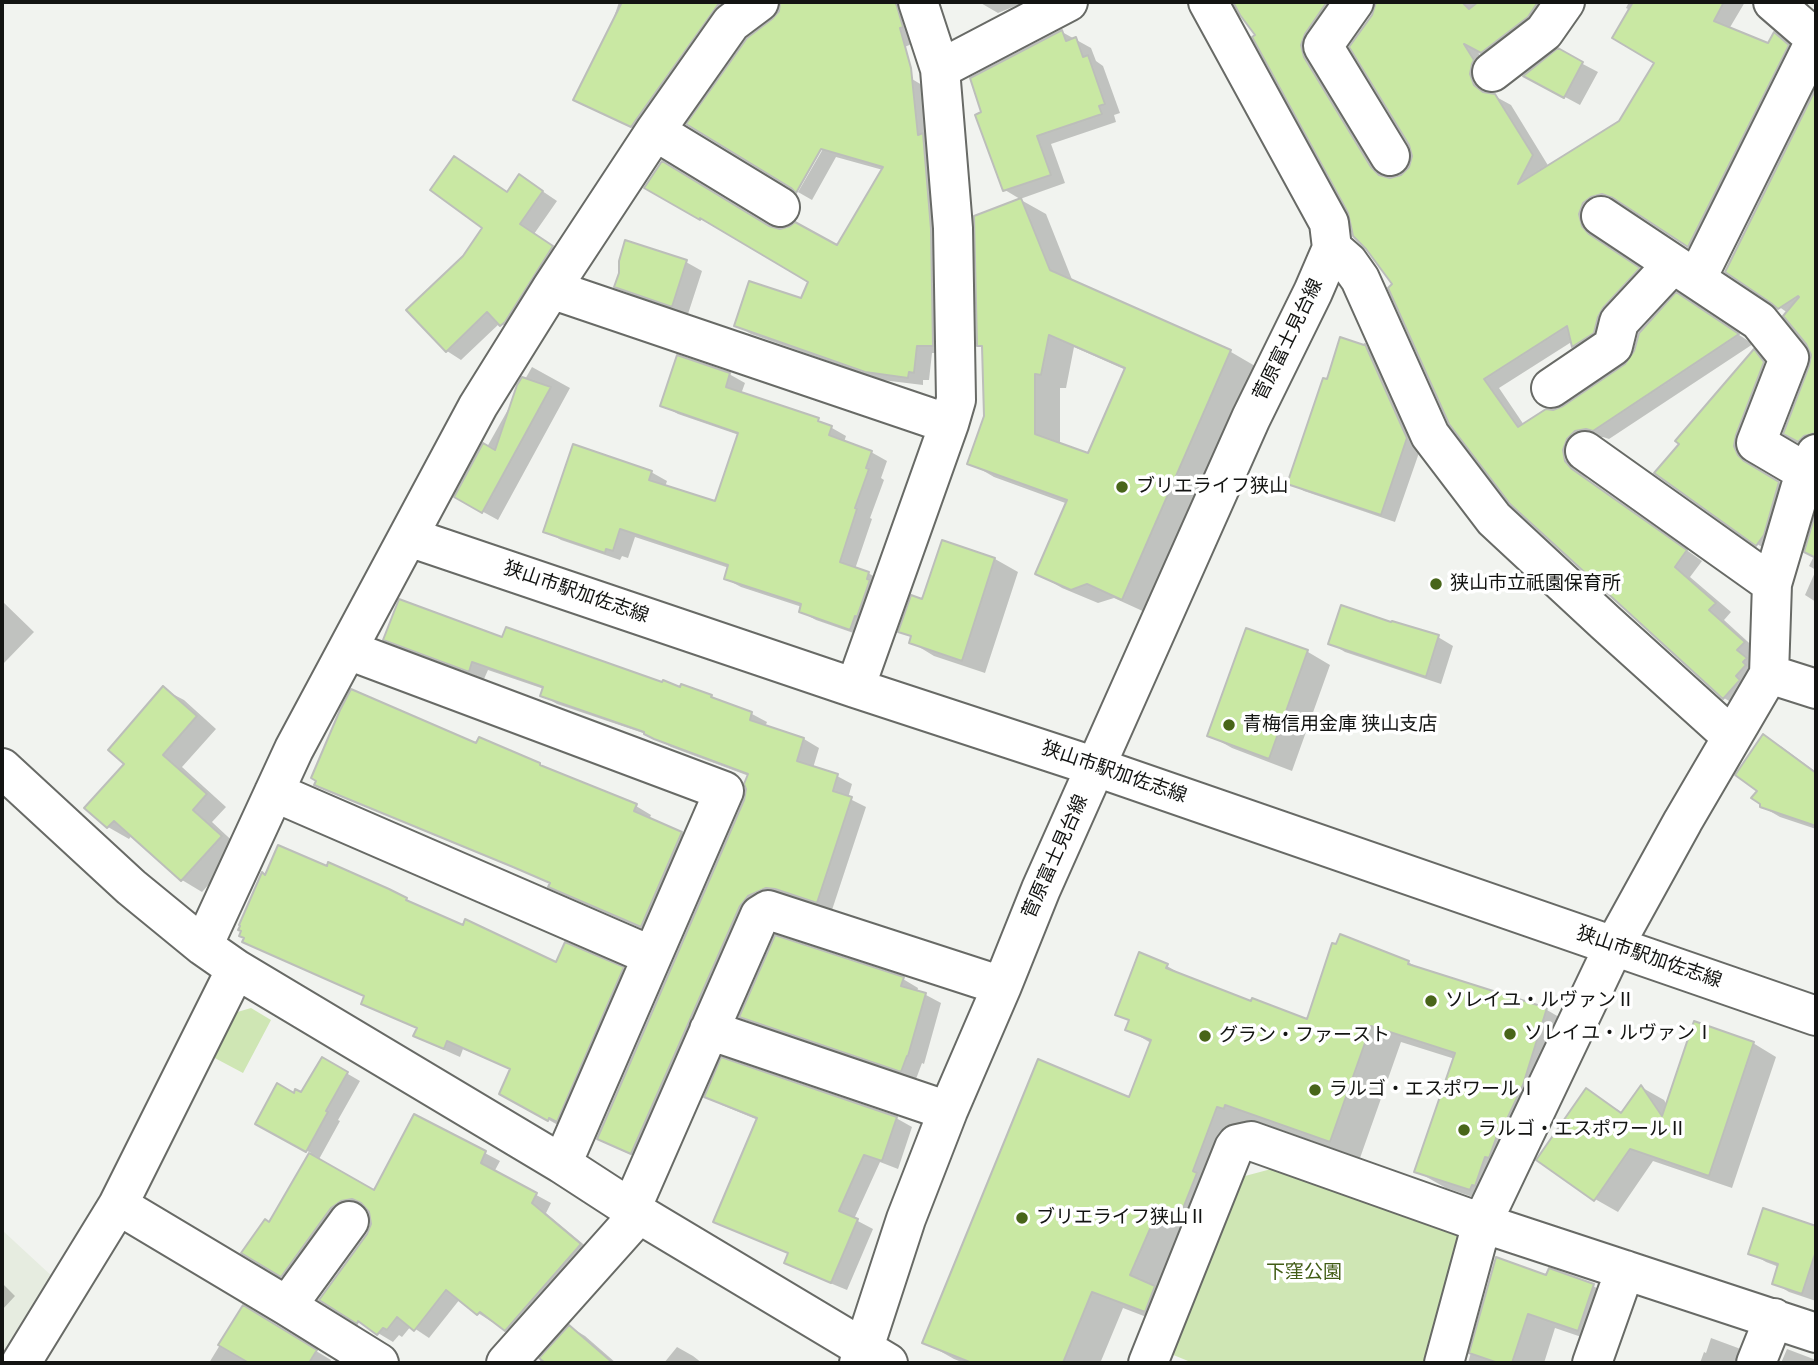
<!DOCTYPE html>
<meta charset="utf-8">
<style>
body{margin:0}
#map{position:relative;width:1818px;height:1365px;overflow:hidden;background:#f1f3ef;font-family:"Roboto Condensed",sans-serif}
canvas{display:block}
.frame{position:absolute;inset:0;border:4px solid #131412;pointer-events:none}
</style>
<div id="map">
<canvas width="1818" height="1365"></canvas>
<div class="frame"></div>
</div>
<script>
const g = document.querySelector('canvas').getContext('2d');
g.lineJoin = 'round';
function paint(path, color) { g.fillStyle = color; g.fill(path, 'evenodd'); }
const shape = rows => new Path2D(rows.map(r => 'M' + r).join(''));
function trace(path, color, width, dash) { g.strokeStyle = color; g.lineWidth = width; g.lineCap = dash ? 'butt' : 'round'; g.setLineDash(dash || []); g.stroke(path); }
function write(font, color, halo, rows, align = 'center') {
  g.font = font + ' "Roboto Condensed","Noto Sans JP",sans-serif'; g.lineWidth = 7; g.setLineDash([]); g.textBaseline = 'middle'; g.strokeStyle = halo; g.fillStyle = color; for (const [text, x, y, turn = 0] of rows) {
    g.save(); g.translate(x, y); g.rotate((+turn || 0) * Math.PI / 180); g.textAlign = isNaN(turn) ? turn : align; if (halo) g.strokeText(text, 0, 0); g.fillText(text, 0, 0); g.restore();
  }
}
paint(shape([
 [2,1230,54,1278,5,1363,2,1363]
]), '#e6ece0');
paint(shape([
 [251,1008,271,1020,243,1073,211,1056,234,1013],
 [1275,1168,1461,1233,1426,1363,1193,1363,1171,1354,1245,1176]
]), '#cfe6b4');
paint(shape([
 [619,2,739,2,647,135,591,108,614,21,613,20],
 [783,2,905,2,916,42,871,62,912,79,927,88,948,353,932,353,929,380,923,380,923,385,882,380,751,334,736,325,802,300,810,282,716,226,715,227,646,188,769,228,838,248,883,170,836,157,812,200,798,192,827,142,780,12],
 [979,2,1025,2,998,13],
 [1235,2,1349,2,1319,67,1388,179,1402,177,1411,167,1414,156,1374,15,1377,2,1560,2,1498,61,1476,49,1489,70,1485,84,1489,93,1511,105,1549,167,1621,122,1656,63,1630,10,1626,8,1629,2,1745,2,1729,29,1768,45,1775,35,1790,43,1803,55,1704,255,1627,205,1619,202,1607,205,1594,224,1597,237,1605,245,1654,278,1589,355,1574,346,1573,341,1499,388,1524,425,1564,408,1627,365,1692,304,1753,344,1609,439,1603,437,1591,440,1581,471,1588,480,1702,561,1690,577,1731,612,1724,620,1759,652,1761,668,1739,707,1724,698,1395,284,1350,212,1258,35,1242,14],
 [1062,32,1091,48,1096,61,1103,66,1120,113,1114,115,1116,122,1051,144,1065,183,1020,199,1005,190],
 [1558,51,1598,72,1580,105,1526,76],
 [1816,91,1816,448,1815,450,1785,433,1811,366,1812,354,1788,313,1727,271],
 [455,158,508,194,520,176,557,201,534,234,567,256,516,333,500,323,461,360,447,351,464,257,485,227],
 [1021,200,1046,214,1073,282,1231,352,1255,366,1147,613,1114,598,1098,603,1062,588,1037,573,1068,504,994,477,970,463,986,416,984,348,979,345],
 [1074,347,1126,370,1089,455,1060,444,1060,388,1066,388],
 [686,262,702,271,688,314,632,295,617,287],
 [1365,346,1379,354,1421,447,1395,522,1304,491,1290,483,1328,381],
 [1754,352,1769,360,1749,456,1753,466,1760,472,1794,492,1772,553,1757,544,1657,473],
 [532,367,570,388,498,520,456,497,487,447],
 [729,374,745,383,741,394,818,420,846,436,844,442,871,452,887,461,881,478,884,480,870,518,872,519,855,569,868,573,884,582,865,637,816,620,801,612,802,607,741,587,726,579,729,568,635,537,628,558,622,556,620,560,561,540,546,531,651,472,667,481,665,487,716,503,739,435,678,414,662,405],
 [1816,517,1816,602,1805,595,1816,570,1809,566,1814,556,1806,552],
 [943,542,995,559,1018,572,985,673,934,656,911,642,912,637,900,631,924,601],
 [2,601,34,632,3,664,2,663],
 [1247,630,1308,652,1330,665,1292,771,1232,748,1209,735],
 [1438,637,1453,646,1441,684,1345,652,1330,643],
 [385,639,503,640,711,696,724,704,752,714,767,722,765,727,804,739,819,748,813,768,837,776,852,784,848,798,866,807,832,910,792,897,782,896,647,1162,614,1147,599,1139,746,800,749,776,671,747,652,736,557,704,542,695,544,689,488,670,484,679,401,648],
 [163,689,184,700,216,729,182,767,226,807,212,822,241,849,202,892,182,880,132,835,129,839,108,827,87,808,127,764],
 [1764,736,1782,747,1816,772,1816,770,1816,829,1780,817,1761,806,1759,790],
 [477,745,636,806,651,815,649,820,682,833,697,842,657,935,566,895,550,886,551,884,531,875,332,793,316,784],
 [406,900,420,907,557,964,623,969,638,978,563,1128,502,1093,512,1070,463,1049,460,1057,431,1044,416,1035,418,1029,379,1012,363,1003,366,997,260,950,245,942],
 [1140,955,1167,966,1191,980,1252,1003,1308,1021,1408,962,1420,969,1547,1010,1576,1027,1500,1206,1446,1188,1416,1171,1455,1059,1401,1042,1360,1158,1256,1121,1175,1328,1123,1308,1101,1361,1106,1363,964,1363,954,1359,924,1342,1130,1099,1151,1043,1127,1029,1130,1021,1117,1014],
 [903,979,918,988,917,992,926,995,941,1003,924,1064,922,1063,916,1079,756,1025,741,1016],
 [1753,1043,1776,1057,1732,1188,1653,1161,1618,1212,1595,1199,1586,1090,1623,1113,1641,1087,1664,1100,1667,1105],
 [322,1059,360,1081,338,1120,340,1121,318,1161,374,1192,415,1116,500,1161,494,1172,551,1203,546,1213,595,1254,520,1338,494,1320,492,1322,478,1313,460,1299,429,1338,411,1326,402,1337,399,1335,393,1342,321,1299,369,1234,372,1224,371,1212,366,1207,356,1208,296,1284,243,1252,270,1224,311,1153,257,1123,294,1095,302,1095],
 [706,1096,896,1118,912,1127,898,1169,880,1162,854,1219,873,1229,847,1290,801,1271,786,1262,790,1254,731,1230,716,1221,758,1120,722,1105],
 [1764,1210,1816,1228,1816,1301,1789,1292,1774,1283,1779,1267,1766,1262,1751,1253],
 [1497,1259,1547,1277,1593,1286,1620,1301,1605,1345,1555,1328,1544,1363,1468,1363],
 [2,1283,15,1296,2,1310],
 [243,1307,331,1360,330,1363,209,1363],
 [570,1327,585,1336,616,1363,538,1363],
 [1711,1338,1738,1348,1765,1363,1700,1363,1704,1352,1706,1353],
 [677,1347,693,1356,702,1363,664,1363],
 [1787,1349,1816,1360,1816,1363,1781,1363]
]), '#0003');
const building = shape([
 [622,2,720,2,631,127,573,100,622,2],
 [780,2,895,2,897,6,903,27,900,28,911,68,918,135,923,133,931,229,933,346,917,346,914,373,909,372,908,378,865,372,734,326,749,281,801,298,808,282,700,218,700,220,644,188,662,161,769,226,780,229,790,226,795,222,837,245,883,167,821,149,796,193,791,188,686,124,747,38,772,19,779,11,780,2],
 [1233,2,1327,2,1305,34,1301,45,1304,57,1371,167,1379,175,1390,178,1401,175,1409,167,1412,156,1409,145,1349,47,1372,15,1376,2,1462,2,1469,9,1478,2,1538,2,1528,17,1481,53,1464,44,1474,60,1472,64,1470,74,1474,85,1483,92,1495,94,1533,155,1518,184,1619,121,1654,63,1612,38,1633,2,1724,2,1714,21,1768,43,1774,32,1789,45,1688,247,1613,198,1602,194,1591,197,1583,203,1579,214,1582,226,1589,234,1640,268,1603,308,1598,317,1594,333,1572,347,1567,326,1484,379,1518,427,1546,409,1553,410,1563,406,1625,364,1634,351,1639,333,1676,292,1739,334,1593,431,1586,429,1575,431,1567,439,1563,450,1565,461,1572,469,1687,550,1675,567,1716,603,1709,610,1745,642,1737,650,1747,658,1743,662,1746,665,1736,676,1740,680,1723,699,1510,504,1449,424,1388,288,1392,284,1366,249,1353,236,1348,213,1252,37,1255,35,1240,15,1233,2],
 [1062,30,1066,41,1076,37,1083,57,1088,55,1105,104,1099,106,1102,114,1037,136,1051,175,1003,191,975,115,981,112,970,78,1062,30],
 [1558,48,1583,62,1564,98,1523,76,1558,48],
 [1816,88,1816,433,1804,436,1798,442,1783,434,1809,366,1811,355,1806,344,1783,316,1799,297,1798,296,1778,309,1771,303,1725,272,1816,88],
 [454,156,507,192,519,174,543,191,520,224,553,246,505,322,500,326,487,312,446,352,406,310,463,256,482,228,430,190,454,156],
 [1021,198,1050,270,1231,350,1122,600,1087,584,1071,590,1035,574,1067,500,967,464,984,416,982,346,977,346,974,216,1021,198],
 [1049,335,1125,368,1088,453,1035,434,1035,374,1041,375,1049,335],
 [625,240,687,260,672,307,614,287,619,273,619,261,625,240],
 [1340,337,1364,345,1365,344,1407,438,1381,515,1287,484,1323,378,1327,379,1340,337],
 [1754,349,1764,362,1736,435,1734,446,1738,455,1744,461,1779,482,1764,535,1756,546,1654,473,1679,444,1675,441,1754,349],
 [677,355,730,373,726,387,819,418,818,421,832,426,829,435,872,451,866,468,869,469,855,508,857,509,840,562,869,572,867,579,870,580,857,617,855,616,850,630,799,612,801,604,724,579,728,565,620,529,613,551,606,549,605,553,543,532,573,444,652,471,649,480,715,501,738,433,660,406,677,355],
 [522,377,551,387,482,513,454,497,483,443,495,450,517,385,522,377],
 [1816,511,1816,558,1804,552,1816,511],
 [942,540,995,558,962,661,909,643,911,636,898,632,911,595,922,599,942,540],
 [399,599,502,637,506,627,662,682,663,680,680,687,681,684,712,695,711,697,752,712,750,720,804,738,797,761,838,774,833,791,852,797,817,903,775,889,766,888,748,896,740,906,631,1154,597,1139,744,800,746,789,744,784,748,774,654,739,644,734,644,732,540,696,543,687,472,662,469,672,383,640,399,599],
 [1341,605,1391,622,1392,621,1439,635,1426,677,1328,644,1341,605],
 [1246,628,1308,650,1269,759,1207,736,1246,628],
 [163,686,197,716,163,755,207,794,193,810,222,836,181,881,114,821,107,828,84,808,124,764,108,750,163,686],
 [351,689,476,743,479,737,540,763,540,765,637,804,634,811,682,832,641,927,548,887,550,883,513,867,314,785,316,781,311,778,340,710,351,689],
 [1763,734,1816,773,1816,826,1760,807,1760,804,1751,798,1757,791,1735,775,1763,734],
 [278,845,327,866,328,862,389,889,407,898,406,900,463,925,465,919,556,962,565,942,624,967,557,1122,549,1118,548,1121,499,1094,510,1069,447,1041,444,1049,413,1036,417,1028,361,1004,364,996,242,942,244,938,239,936,241,931,238,930,240,926,239,925,262,872,265,875,278,845],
 [1340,934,1409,961,1408,964,1547,1008,1523,1085,1500,1134,1498,1133,1489,1158,1485,1157,1475,1186,1472,1185,1470,1190,1414,1172,1455,1053,1371,1026,1330,1142,1225,1105,1224,1109,1217,1107,1193,1171,1197,1173,1178,1221,1157,1213,1130,1275,1155,1286,1145,1312,1092,1292,1063,1363,972,1363,922,1343,1038,1059,1129,1097,1151,1040,1125,1030,1129,1020,1115,1015,1139,952,1168,964,1166,968,1251,1001,1252,998,1307,1019,1332,943,1336,944,1340,934],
 [775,935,904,977,901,986,926,993,908,1056,907,1056,901,1072,739,1017,775,935],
 [1694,1021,1754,1042,1709,1176,1630,1149,1594,1201,1536,1160,1586,1088,1621,1113,1641,1085,1662,1116,1694,1021],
 [322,1057,348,1072,326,1111,328,1112,306,1152,255,1124,277,1083,294,1093,295,1089,301,1092,322,1057],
 [721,1057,897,1117,882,1161,864,1155,839,1211,858,1219,831,1283,784,1263,788,1253,713,1222,757,1118,704,1097,721,1057],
 [414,1114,486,1151,481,1163,537,1193,532,1203,581,1244,505,1331,480,1312,477,1315,446,1290,414,1331,397,1317,387,1330,383,1328,377,1335,358,1321,357,1324,319,1300,367,1234,371,1224,369,1212,361,1203,352,1199,341,1201,331,1208,281,1277,241,1253,265,1219,269,1222,309,1153,374,1190,414,1114],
 [1763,1208,1816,1226,1816,1251,1802,1294,1772,1284,1778,1264,1748,1254,1763,1208],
 [1496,1257,1546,1275,1549,1268,1594,1284,1578,1331,1528,1314,1512,1363,1498,1363,1469,1353,1496,1257],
 [243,1305,317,1350,309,1363,249,1363,218,1345,243,1305],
 [569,1325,613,1363,545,1363,539,1358,569,1325]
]);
paint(building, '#c9e8a3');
trace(building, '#bcbeba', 2);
const minor = shape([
 [1208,2,1329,223,1332,248,1348,262,1360,279,1430,435,1494,519,1606,623,1732,737],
 [1354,2,1323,46,1390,156],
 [1773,2,1810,34,1816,37],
 [940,69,1068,2],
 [1492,72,1544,32,1565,2],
 [655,131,780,207],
 [1601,216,1759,321,1789,358,1756,443,1807,473],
 [1697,278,1816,39],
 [551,289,949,424],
 [1551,388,1613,346,1619,322,1673,264],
 [1585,451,1772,584],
 [409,537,855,688,1096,767,1816,1016],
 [348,650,724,791,562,1164],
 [1769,674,1816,689],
 [855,688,949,424,956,400,953,228,940,69,918,2],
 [2,768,131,887,203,946,236,969,562,1164,639,1214,888,1363],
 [274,792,652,956],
 [203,946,294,749,478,406,551,289,655,131,731,23,759,2],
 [709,1030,948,1111],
 [118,1205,287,1306,379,1363],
 [631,1209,760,915,768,910,1002,986],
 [287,1306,349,1221],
 [21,1363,118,1205,236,969],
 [506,1363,639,1214],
 [859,1363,906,1219,948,1111,1002,986,1041,889,1251,418,1313,292,1332,248],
 [1148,1363,1234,1148,1237,1144,1251,1141,1482,1223,1816,1333],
 [1444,1363,1482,1223,1614,946,1683,821,1769,674,1772,584,1800,489,1816,454],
 [1592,1363,1625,1270],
 [1756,1363,1774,1318]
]);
trace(minor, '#686a66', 42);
trace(minor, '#fff', 38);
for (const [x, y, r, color] of [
 [1122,487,7,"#486519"],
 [1436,584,7,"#486519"],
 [1229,725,7,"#486519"],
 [1431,1001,7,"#486519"],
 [1510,1034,7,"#486519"],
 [1205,1036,7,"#486519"],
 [1315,1090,7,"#486519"],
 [1464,1130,7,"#486519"],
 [1022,1218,7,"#486519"]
]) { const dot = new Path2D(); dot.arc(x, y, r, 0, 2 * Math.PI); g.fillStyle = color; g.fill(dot); trace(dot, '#fff', 2.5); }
write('19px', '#131412', '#fff', [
 ["菅原富士見台線",1289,340,-64],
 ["狭山市駅加佐志線",576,593,19],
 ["狭山市駅加佐志線",1114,773,19],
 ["菅原富士見台線",1056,857,-66],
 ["狭山市駅加佐志線",1649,958,19]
]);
write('19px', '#131412', '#fff', [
 ["ブリエライフ狭山",1136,487],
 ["狭山市立祇園保育所",1450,584],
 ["青梅信用金庫 狭山支店",1243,725],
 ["ソレイユ・ルヴァンⅡ",1445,1001],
 ["ソレイユ・ルヴァンⅠ",1524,1034],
 ["グラン・ファースト",1219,1036],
 ["ラルゴ・エスポワールⅠ",1329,1090],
 ["ラルゴ・エスポワールⅡ",1478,1130],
 ["ブリエライフ狭山Ⅱ",1036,1218]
], 'left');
write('19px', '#425d16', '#fff', [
 ["下窪公園",1304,1273]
]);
</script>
